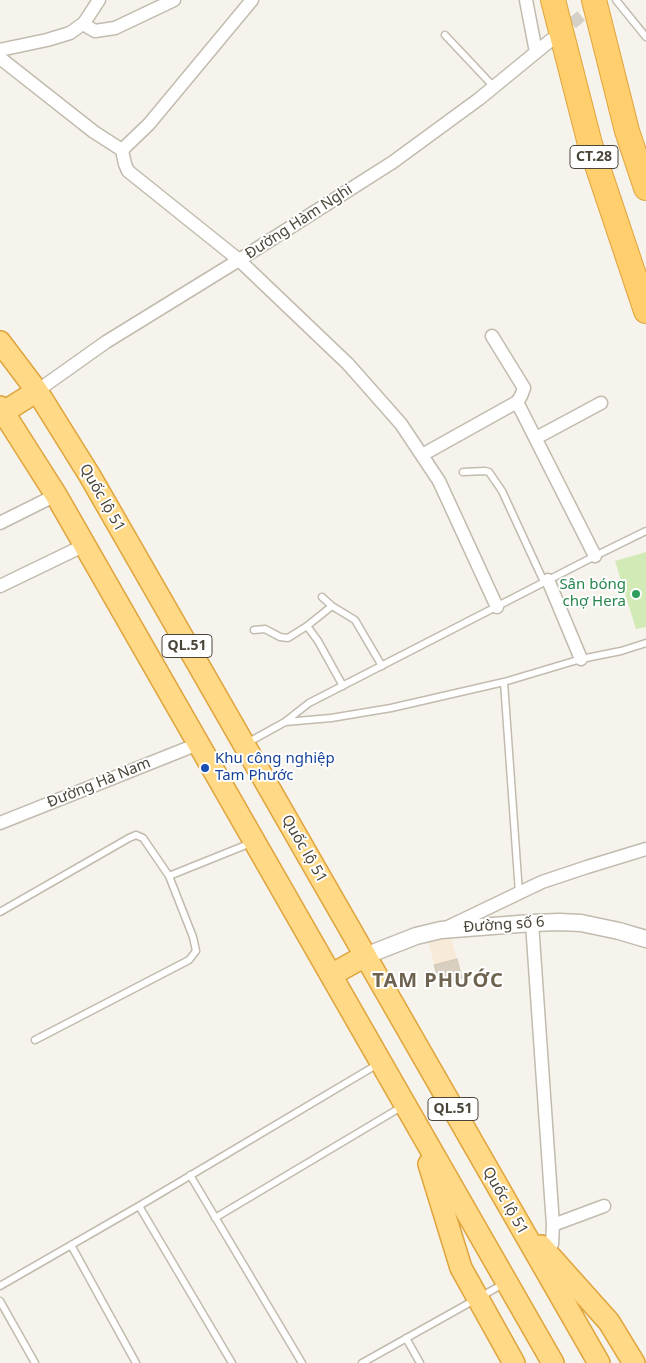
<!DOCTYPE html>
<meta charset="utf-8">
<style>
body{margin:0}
canvas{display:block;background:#f6f3ec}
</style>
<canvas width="646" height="1363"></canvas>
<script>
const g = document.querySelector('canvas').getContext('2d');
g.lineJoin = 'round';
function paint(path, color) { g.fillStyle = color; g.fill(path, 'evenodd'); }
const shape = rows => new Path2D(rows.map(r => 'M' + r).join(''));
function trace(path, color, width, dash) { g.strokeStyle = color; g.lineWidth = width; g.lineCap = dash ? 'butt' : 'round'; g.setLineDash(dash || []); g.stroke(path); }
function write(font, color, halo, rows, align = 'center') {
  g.font = font + ' "Noto Sans",sans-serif'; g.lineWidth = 4; g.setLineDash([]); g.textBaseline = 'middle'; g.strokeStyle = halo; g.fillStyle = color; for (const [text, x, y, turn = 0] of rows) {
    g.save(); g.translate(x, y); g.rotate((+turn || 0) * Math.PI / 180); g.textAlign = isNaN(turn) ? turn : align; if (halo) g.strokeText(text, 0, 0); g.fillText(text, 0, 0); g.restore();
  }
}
paint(shape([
 [450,934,462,978,440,985,427,938]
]), '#f7ead8');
paint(shape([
 [646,552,646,627,636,629,615,561]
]), '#d2eab5');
const building = shape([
 [457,959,462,978,440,985,434,965,457,959]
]);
paint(building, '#d8cfc1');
trace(building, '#d3c7b4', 1);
trace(shape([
 [558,35,597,3]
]), '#d4d0c8', 12, [12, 6]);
const service = shape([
 [616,0,646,37],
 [445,35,494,87],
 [463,472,485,471,489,472,502,491,544,582],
 [322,597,332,606,355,620,382,666],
 [332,606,307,626,318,641,343,686],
 [254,630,265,629,280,637,288,638,307,626],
 [504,682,519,893],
 [286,721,309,703,595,556,646,531],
 [247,743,285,722,331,718,391,708,504,682,581,659,621,651,646,643],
 [0,912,129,838,136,835,143,838,169,876,251,843],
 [35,1040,189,960,196,951,193,937,169,876],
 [190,1175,302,1363],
 [139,1206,232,1363],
 [215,1218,403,1106],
 [71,1245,136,1363],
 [0,1286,139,1206,378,1064],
 [0,1301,35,1363],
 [406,1338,420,1363],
 [362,1363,505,1283]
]);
const minor = shape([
 [526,0,536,52],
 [84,23,88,27,95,31,115,28,174,0],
 [0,50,47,40,70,33,84,23,99,0],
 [0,58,94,132,122,150,149,124,252,0],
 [122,150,125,164,128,171,239,260,348,364,401,424,439,481,497,607],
 [37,391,106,342,239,260,393,162,479,99,551,40],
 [517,402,595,556],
 [536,438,601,403],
 [422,455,517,402,521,396,524,388,492,336],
 [0,523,56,495],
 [548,580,581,659],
 [0,586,85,545],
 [0,823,198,744],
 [532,923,553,1225,552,1244,544,1257],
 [448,927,542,882,587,867,646,849],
 [553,1225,604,1206]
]);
const tertiary = shape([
 [365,956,416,936,441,930,532,923,559,922,581,923,619,931,646,939]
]);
const trunk = shape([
 [0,342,37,391,90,476,599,1363],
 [0,407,56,495,553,1363],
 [4,412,37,391],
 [331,975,365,956],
 [429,1164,461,1268,514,1363],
 [541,1246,609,1322,634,1363]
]);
const motorway = shape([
 [553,0,590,144,646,311],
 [594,0,627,131,646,188]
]);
trace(service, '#c2bbae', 9);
trace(minor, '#c2bbae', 15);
trace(tertiary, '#c2bbae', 19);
trace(trunk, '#e0a43c', 24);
trace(motorway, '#e0a43c', 26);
trace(service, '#fff', 6);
trace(minor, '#fff', 12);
trace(tertiary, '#fff', 16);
trace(trunk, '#ffd985', 21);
trace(motorway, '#ffcf6e', 24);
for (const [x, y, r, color] of [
 [636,594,5,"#2e9e5b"],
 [205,768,5,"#1a4fb4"]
]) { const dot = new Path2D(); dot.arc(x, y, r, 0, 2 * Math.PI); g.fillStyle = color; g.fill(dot); trace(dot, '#fff', 2); }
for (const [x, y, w] of [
 [594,157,48],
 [187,646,50],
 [453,1109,50]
]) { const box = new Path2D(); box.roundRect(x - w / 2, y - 11.5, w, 23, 4); g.fillStyle = '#fff'; g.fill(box); trace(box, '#4b4439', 1); }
write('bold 14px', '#4b4439', null, [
 ["CT.28",594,157],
 ["QL.51",187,646],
 ["QL.51",453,1109]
]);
write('15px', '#4b4439', '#fff', [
 ["Đường Hàm Nghi",299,222,-33],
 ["Quốc lộ 51",102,498,60],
 ["Đường Hà Nam",99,783,-22],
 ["Quốc lộ 51",304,849,60],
 ["Đường số 6",504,925,-4],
 ["Quốc lộ 51",505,1201,60]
]);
write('15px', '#27864d', '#fff', [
 ["Sân bóng",626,585],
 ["chợ Hera",626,602]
], 'right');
write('15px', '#164399', '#fff', [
 ["Khu công nghiệp",215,759],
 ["Tam Phước",215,776]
], 'left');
g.letterSpacing = '1px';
write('bold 20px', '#6e6250', '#fff', [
 ["TAM PHƯỚC",438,981]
]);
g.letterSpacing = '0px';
</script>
